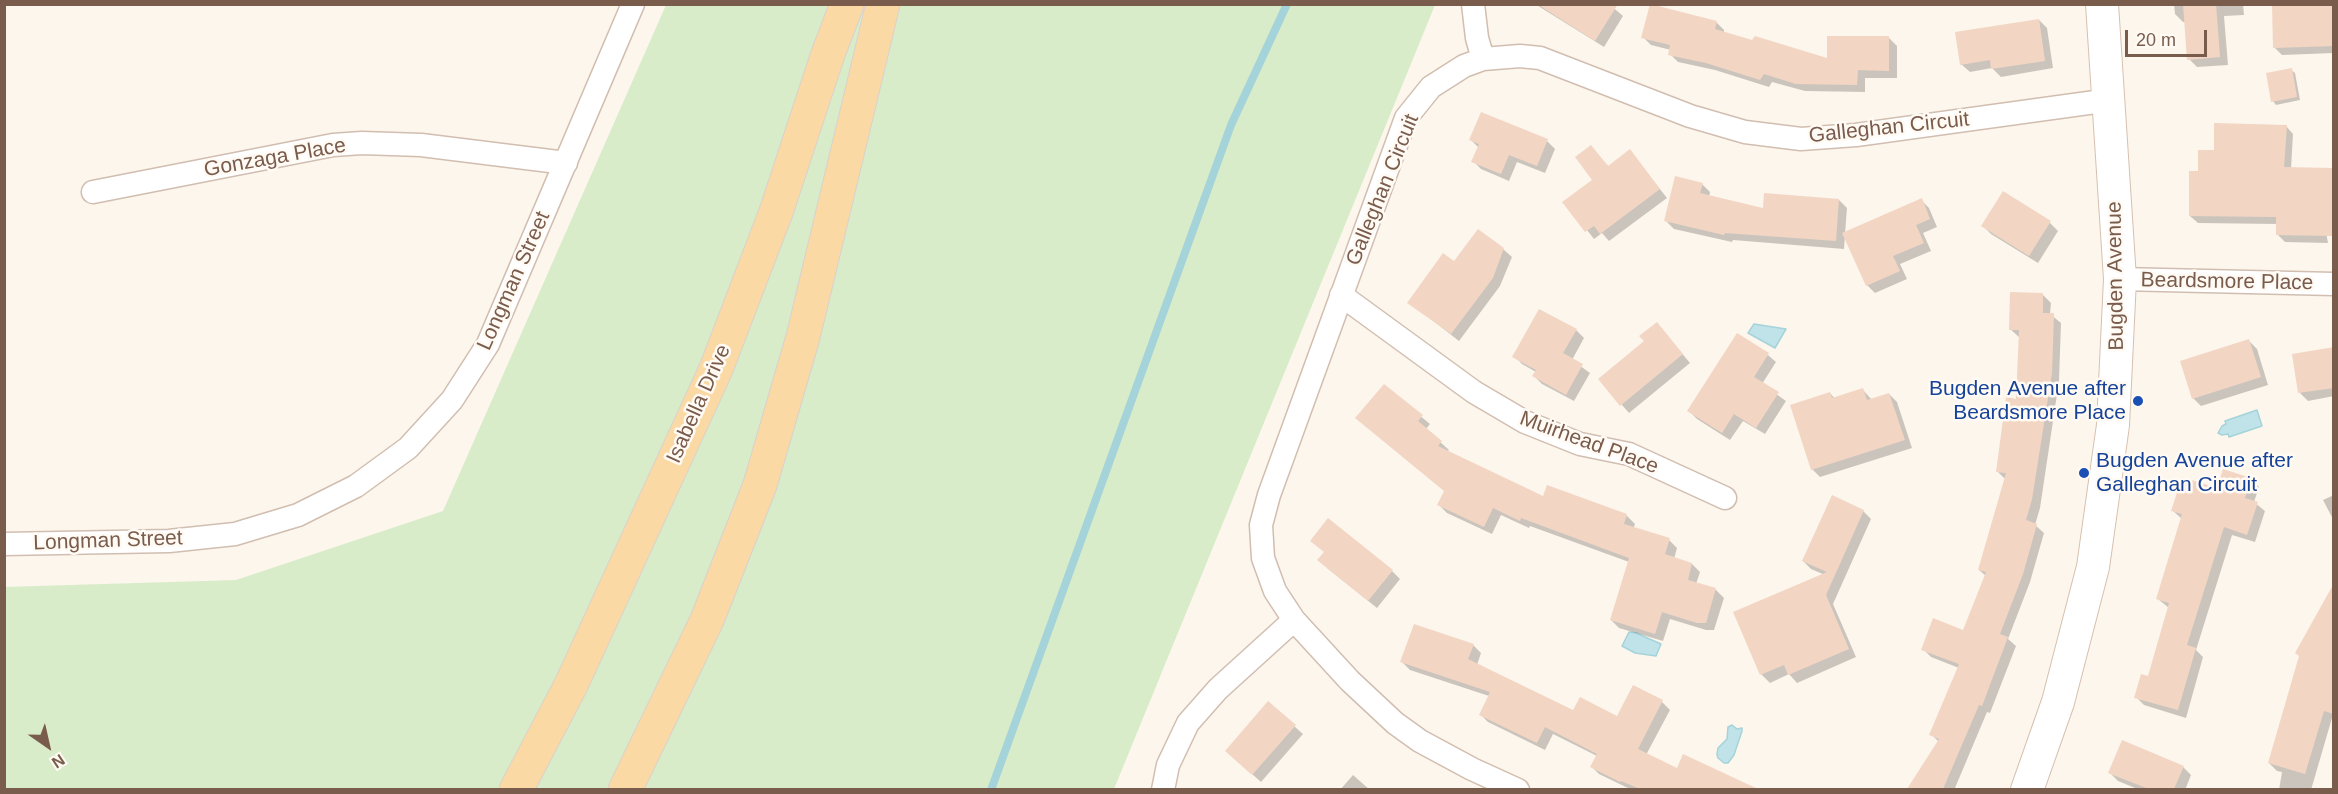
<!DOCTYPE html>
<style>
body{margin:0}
#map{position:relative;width:2338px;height:794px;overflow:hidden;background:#fdf6ec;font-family:Arial,sans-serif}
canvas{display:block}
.frame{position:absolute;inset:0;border:6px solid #7a5c4d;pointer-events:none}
.north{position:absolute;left:18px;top:716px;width:60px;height:60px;-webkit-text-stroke:4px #fffaf3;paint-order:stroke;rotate:146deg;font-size:16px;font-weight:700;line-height:24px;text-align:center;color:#7a5c4d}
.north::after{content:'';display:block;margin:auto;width:21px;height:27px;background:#7a5c4d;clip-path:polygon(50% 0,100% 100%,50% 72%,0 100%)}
.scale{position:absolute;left:2125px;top:30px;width:82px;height:27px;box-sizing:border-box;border:3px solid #7a5c4d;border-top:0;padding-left:8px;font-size:18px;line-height:21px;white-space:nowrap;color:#7a5c4d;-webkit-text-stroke:4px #fffaf3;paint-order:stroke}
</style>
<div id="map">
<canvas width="2338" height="794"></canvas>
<div class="frame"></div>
<div class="north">N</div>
<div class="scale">20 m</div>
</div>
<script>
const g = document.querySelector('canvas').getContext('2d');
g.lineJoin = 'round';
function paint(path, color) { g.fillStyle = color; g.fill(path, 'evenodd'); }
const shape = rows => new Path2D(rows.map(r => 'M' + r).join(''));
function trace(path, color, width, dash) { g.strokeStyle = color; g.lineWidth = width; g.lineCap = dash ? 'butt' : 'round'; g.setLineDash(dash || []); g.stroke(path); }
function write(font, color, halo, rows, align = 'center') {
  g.font = font + ' Arial,sans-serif'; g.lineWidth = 5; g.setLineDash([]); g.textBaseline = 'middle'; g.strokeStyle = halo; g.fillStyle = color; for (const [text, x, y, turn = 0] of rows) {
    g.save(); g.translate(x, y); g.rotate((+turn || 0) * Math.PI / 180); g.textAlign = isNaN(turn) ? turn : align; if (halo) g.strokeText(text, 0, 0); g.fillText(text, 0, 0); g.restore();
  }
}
paint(shape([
 [666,5,1435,5,1114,789,5,789,4,587,236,580,443,511]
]), '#d8ecc9');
const water = shape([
 [1754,324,1786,329,1775,348,1748,333,1754,324],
 [2257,410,2262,426,2229,437,2228,434,2222,435,2218,433,2222,426,2226,424,2225,421,2257,410],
 [1629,632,1636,633,1661,644,1656,656,1635,653,1622,646,1629,632],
 [1732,725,1737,729,1742,728,1742,731,1734,755,1728,763,1724,763,1718,758,1717,754,1718,748,1727,739,1728,727,1732,725]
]);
paint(water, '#bfe3e8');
trace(water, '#a5d3da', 1.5);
paint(shape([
 [1535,4,1609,4,1623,16,1604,47],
 [2174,4,2243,4,2244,15,2224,16,2228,65,2197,67,2189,59,2186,22,2183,22,2175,14],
 [2334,4,2334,53,2282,55,2274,47],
 [2039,20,2047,28,2053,68,2001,77,1992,68,1970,72,1961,64],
 [1716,22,1724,30,1724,33,1828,60,1889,38,1897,46,1897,78,1865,78,1865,92,1805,91,1772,82,1769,87,1715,70,1678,62,1670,54,1671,50,1651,45,1643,37],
 [2291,70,2295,73,2300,100,2276,105,2273,101],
 [1482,114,1547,141,1555,149,1545,173,1517,162,1509,181,1481,169,1473,161,1479,148,1471,140],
 [2286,126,2293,134,2291,169,2316,177,2328,243,2285,242,2277,234,2278,224,2198,223,2190,216,2199,173,2215,151],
 [1591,147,1609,167,1630,151,1667,198,1609,241,1602,233,1594,239,1565,202,1594,180],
 [1702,184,1710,192,1709,197,1764,210,1839,200,1847,208,1845,234,1921,200,1929,208,1937,227,1923,233,1931,251,1900,264,1907,279,1875,293,1867,285,1845,235,1844,249,1733,240,1732,242,1674,229,1666,221],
 [2003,193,2050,223,2058,231,2038,263,1991,234,1983,226],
 [1503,249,1512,257,1500,286,1459,341,1409,302,1455,263],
 [2043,295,2051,303,2050,314,2061,323,2059,381,2040,508,2035,525,2044,533,2030,582,2008,639,2016,646,1990,713,1987,712,1955,788,1957,790,1909,790,1939,742,1931,734,1959,668,1931,657,1923,649,1964,632,1986,576,1979,570,2005,479,1997,471,2018,400,2020,338,2010,329],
 [1576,330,1584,338,1572,360,1590,373,1574,401,1542,384,1534,376,1536,372,1522,364,1514,356],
 [1664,332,1690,363,1629,413,1600,380,1646,341],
 [2249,341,2257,349,2268,385,2201,406,2193,398],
 [2334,349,2334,396,2308,401,2300,393],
 [1768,355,1776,362,1762,384,1786,401,1765,434,1743,421,1730,440,1697,419,1689,411],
 [1384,386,1430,424,1426,429,1449,450,1447,452,1544,498,1548,487,1627,516,1635,524,1633,529,1669,540,1677,548,1674,559,1692,564,1700,572,1696,584,1716,590,1724,598,1714,630,1706,630,1670,619,1663,641,1619,628,1611,620,1629,562,1530,526,1529,528,1501,515,1492,534,1447,513,1439,505,1446,492],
 [1863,390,1872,400,1889,394,1897,402,1912,448,1820,477,1812,469,1830,393,1835,399],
 [2251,479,2259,487,2254,502,2265,511,2255,542,2232,535,2196,650,2203,657,2186,718,2144,705,2136,697,2149,678,2169,608,2158,599,2182,519,2172,510,2218,490],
 [2334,495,2334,521,2323,500],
 [1863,511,1871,519,1833,604,1856,657,1797,683,1789,674,1770,683,1762,675,1735,613,1825,575,1811,569,1803,561],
 [1327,568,1392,571,1400,579,1377,608],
 [2334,594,2334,719,2332,718,2311,790,2279,790,2282,772,2277,771,2269,763],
 [1473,645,1481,653,1477,665,1574,712,1617,718,1662,702,1670,710,1646,755,1677,770,1684,756,1754,790,1632,790,1599,774,1591,766,1597,756,1553,734,1545,750,1488,722,1480,714,1489,696,1410,670,1402,662],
 [1268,703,1303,734,1261,782,1235,759],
 [2183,767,2191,775,2185,790,2140,790,2118,781,2110,773],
 [1353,775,1370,790,1340,790]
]), '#0003');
trace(shape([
 [991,790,1231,125,1287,4]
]), '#a5d3da', 8);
paint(shape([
 [1537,4,1618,4,1595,41],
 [1650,4,1717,21,1715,29,1752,40,1755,36,1827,58,1827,36,1889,36,1889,71,1858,70,1857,85,1796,84,1764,74,1760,80,1706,63,1668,55,1670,45,1641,38],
 [2183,4,2216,4,2220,57,2187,60],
 [2272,4,2334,4,2334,46,2273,48],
 [2039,19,2045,61,1991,69,1990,60,1960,65,1955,32],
 [2292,68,2297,97,2271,102,2266,73],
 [1481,112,1548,139,1537,166,1509,155,1501,174,1471,162,1479,144,1469,140],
 [2214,123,2287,125,2284,167,2334,168,2334,236,2276,235,2276,217,2189,216,2189,171,2198,171,2198,150,2214,150],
 [1591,145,1608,166,1630,149,1660,189,1600,234,1594,226,1585,232,1562,202,1592,180,1575,157],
 [1675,176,1703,183,1700,193,1763,208,1764,193,1839,199,1836,241,1725,233,1724,235,1664,221],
 [2003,191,2051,221,2029,256,1981,226],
 [1922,198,1930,219,1916,225,1924,243,1893,256,1900,271,1866,286,1842,233],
 [1478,229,1504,248,1493,278,1451,334,1407,303,1443,253,1454,261],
 [2010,292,2043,293,2043,313,2054,313,2052,373,2032,499,2026,520,2037,524,2023,574,2000,634,2008,637,1982,706,1979,705,1943,789,1907,789,1939,739,1929,735,1959,664,1921,650,1933,618,1963,630,1986,572,1978,570,2006,473,1996,472,2006,397,2016,399,2019,330,2009,330],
 [1539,309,1577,329,1563,353,1583,364,1566,395,1532,376,1536,370,1512,357],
 [1657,322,1683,354,1620,406,1598,379,1644,341,1639,336],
 [1737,333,1769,353,1754,377,1779,392,1756,428,1734,414,1722,433,1687,411],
 [2249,339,2261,377,2192,399,2180,361],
 [2334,347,2334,388,2298,393,2292,354],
 [1384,384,1423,415,1418,421,1442,441,1438,446,1543,496,1547,485,1627,514,1624,524,1670,538,1665,554,1692,563,1688,580,1716,588,1706,623,1697,623,1662,612,1655,634,1610,620,1629,558,1521,518,1520,521,1493,508,1484,527,1437,505,1444,491,1355,418],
 [1863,388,1867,400,1889,393,1905,440,1811,470,1790,405,1830,392,1832,398],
 [2223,469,2251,478,2245,498,2258,502,2247,535,2224,527,2187,645,2196,648,2178,710,2134,698,2141,674,2148,676,2169,603,2156,599,2182,514,2171,511,2182,477,2217,488],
 [1832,495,1864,510,1826,595,1849,649,1788,675,1784,665,1760,675,1733,612,1827,572,1802,561],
 [1328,518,1393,570,1368,601,1317,560,1324,552,1310,541],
 [2334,583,2334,714,2324,711,2305,774,2268,763,2299,656,2295,653],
 [1414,624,1474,644,1468,659,1573,710,1580,697,1617,716,1633,685,1663,700,1638,749,1677,768,1683,754,1758,789,1640,789,1621,781,1620,782,1590,767,1597,754,1545,727,1537,743,1479,715,1490,692,1400,662],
 [1268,701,1296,725,1252,775,1225,751],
 [2122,740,2184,766,2174,789,2149,789,2108,773]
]), '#f3d5c3');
const street = shape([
 [1473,4,1477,38,1483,59],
 [93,192,333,145,362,143,421,145,566,163],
 [2120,279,2334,284],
 [1341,295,1474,392,1525,422,1580,444,1629,454,1725,498],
 [4,544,169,541,235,534,298,515,356,486,408,448,452,400,488,344,633,4],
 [1163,790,1168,765,1188,723,1218,689,1294,620],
 [1518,790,1472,769,1420,741,1395,723,1350,681,1294,620,1275,591,1263,558,1261,525,1269,495,1406,118,1431,87,1464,66,1483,59,1520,56,1540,58,1690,116,1745,132,1801,139,1856,135,2110,100]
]);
const secondary = shape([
 [2027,790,2058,702,2093,567,2113,425,2120,279,2102,4]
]);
const primary = shape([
 [516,790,571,685,716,369,776,212,828,54,847,4],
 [625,790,707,620,760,485,803,337,883,4]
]);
trace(street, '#d1beb0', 25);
trace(secondary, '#d6c0b0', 34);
trace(primary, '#dad1cd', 35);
trace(street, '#fff', 22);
trace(secondary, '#fff', 32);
trace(primary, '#fbd9a5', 33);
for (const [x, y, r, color] of [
 [2138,401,6,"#1a4fb4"],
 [2084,473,6,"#1a4fb4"]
]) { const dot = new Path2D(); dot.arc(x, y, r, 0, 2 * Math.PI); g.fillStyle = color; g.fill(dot); trace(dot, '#fffaf3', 2); }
write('21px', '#7a5c4d', '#fffaf3', [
 ["Galleghan Circuit",1889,128,-6],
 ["Gonzaga Place",275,158,-10],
 ["Galleghan Circuit",1383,190,-68],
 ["Bugden Avenue",2116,276,-91],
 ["Longman Street",514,281,-66],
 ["Beardsmore Place",2227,282,1],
 ["Isabella Drive",699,404,-66],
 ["Muirhead Place",1589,443,20],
 ["Longman Street",108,541,-2]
]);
write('21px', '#164399', '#fffaf3', [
 ["Bugden Avenue after",2126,389],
 ["Beardsmore Place",2126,413],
 ["Bugden Avenue after",2096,461,"left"],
 ["Galleghan Circuit",2096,485,"left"]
], 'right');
</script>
